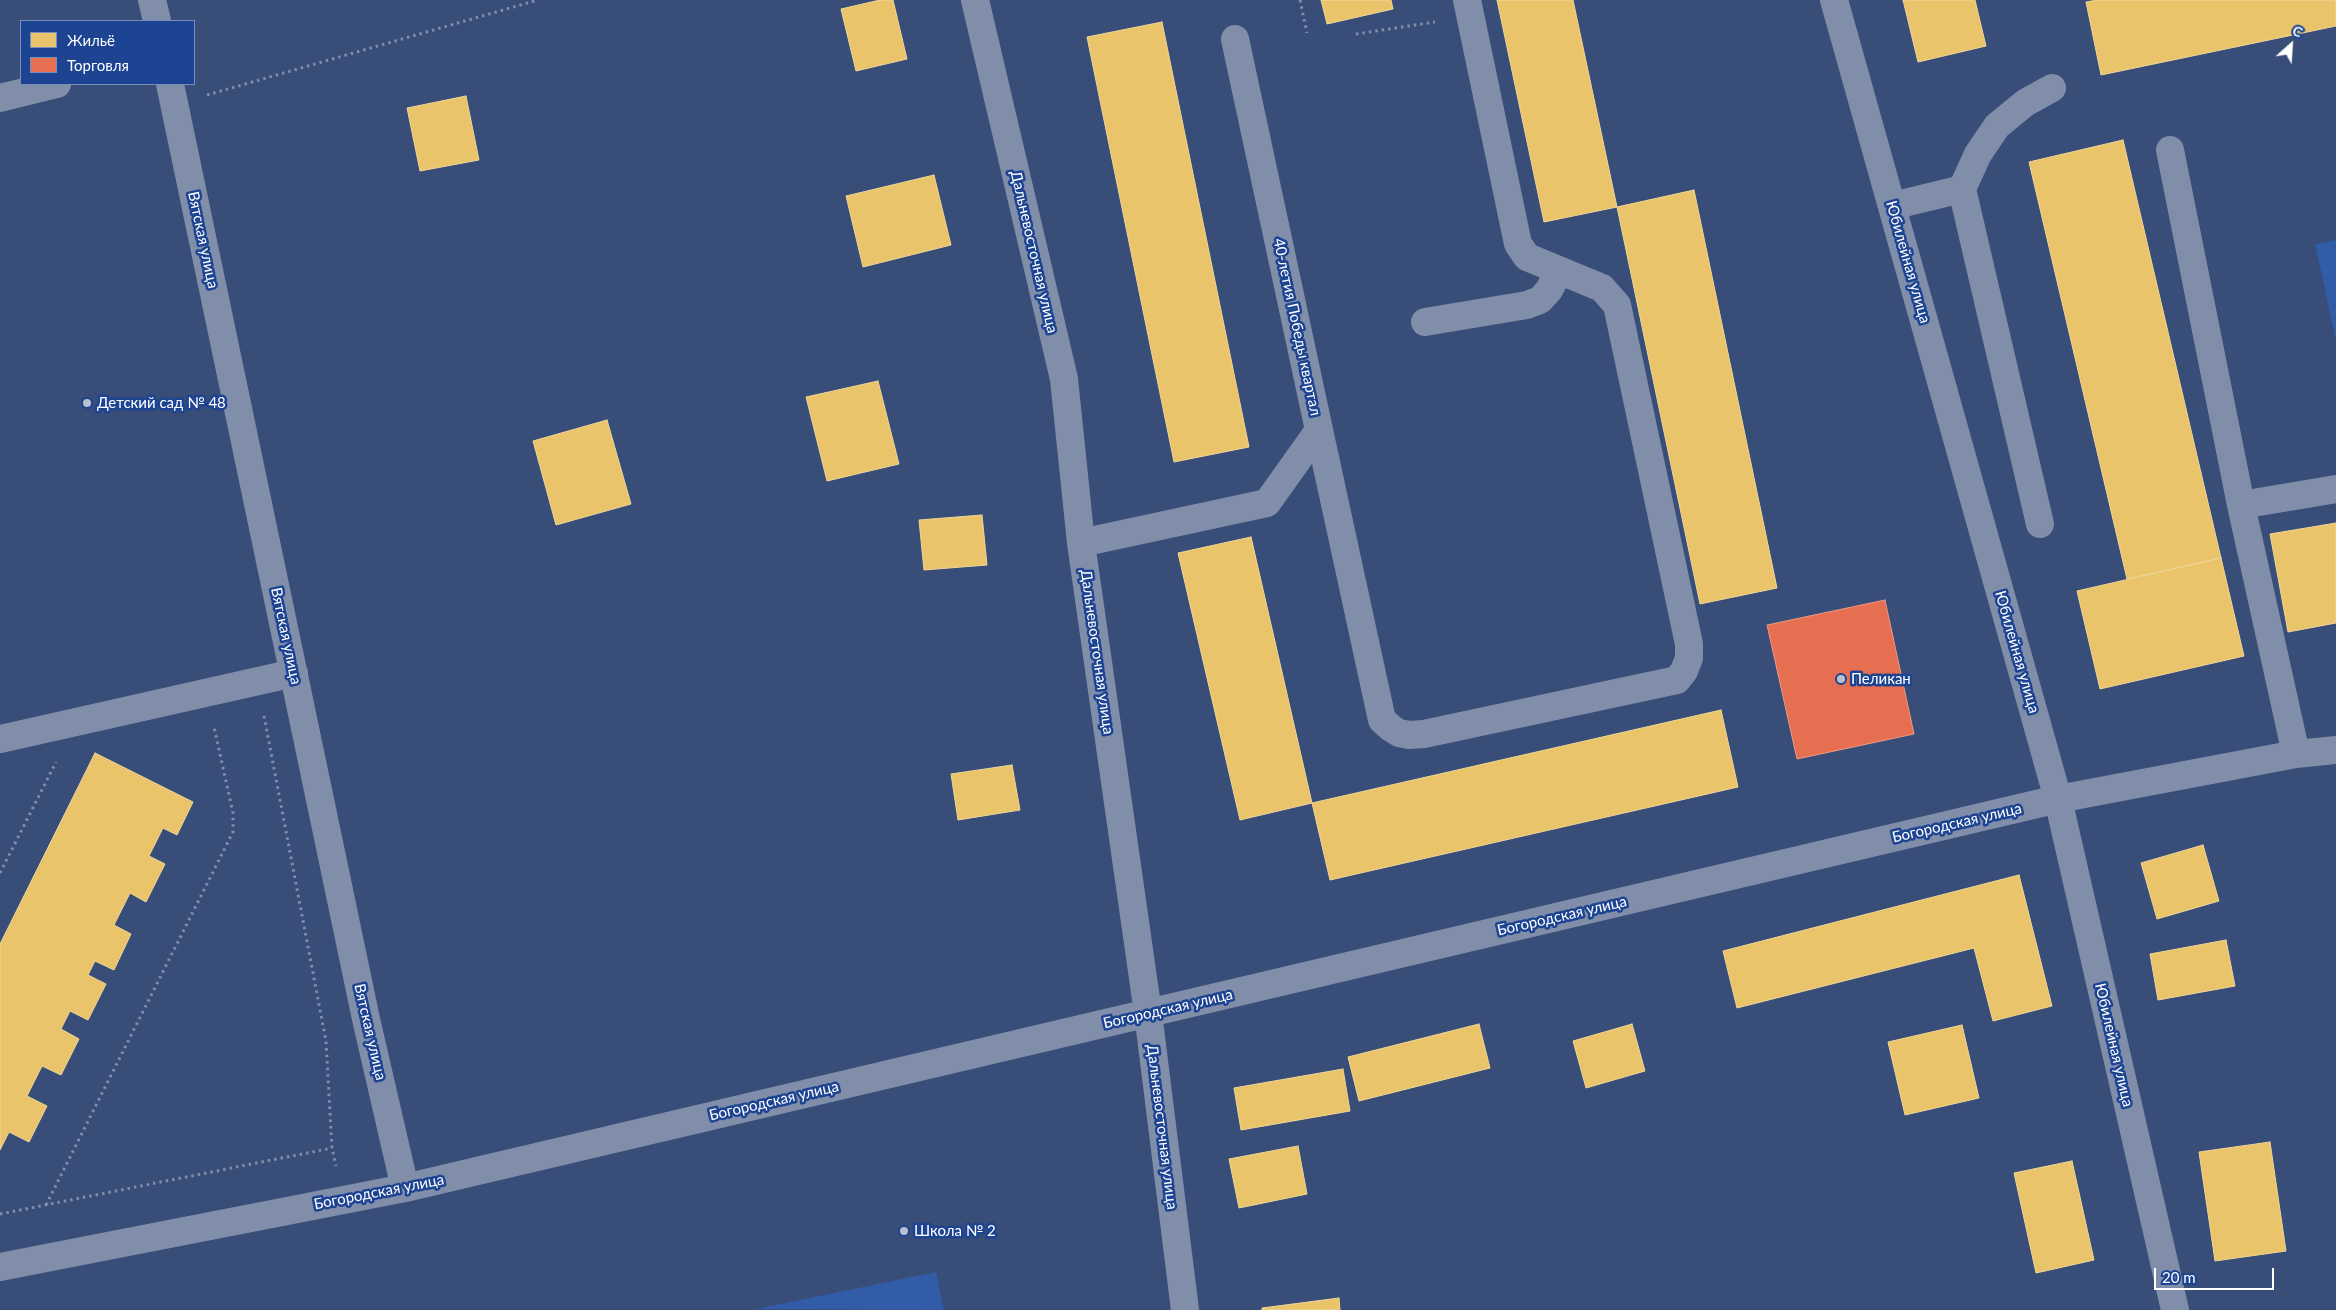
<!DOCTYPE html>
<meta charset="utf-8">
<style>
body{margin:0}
#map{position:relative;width:2336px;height:1310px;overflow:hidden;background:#384d77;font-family:Lato,sans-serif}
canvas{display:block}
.legend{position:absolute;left:20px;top:20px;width:175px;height:65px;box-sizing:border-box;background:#1d4492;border:1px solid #778fbe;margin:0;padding:6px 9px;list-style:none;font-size:15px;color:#fff}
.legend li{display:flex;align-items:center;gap:10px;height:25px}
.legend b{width:25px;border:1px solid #778fbe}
.north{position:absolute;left:2266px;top:20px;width:50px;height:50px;-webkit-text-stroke:4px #1d4492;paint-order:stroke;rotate:26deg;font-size:14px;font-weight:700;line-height:20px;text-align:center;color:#fff}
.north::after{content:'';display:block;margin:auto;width:18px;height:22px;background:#fff;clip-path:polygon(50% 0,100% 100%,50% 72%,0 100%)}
.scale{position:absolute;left:2154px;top:1268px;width:120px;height:22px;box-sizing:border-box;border:2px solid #fff;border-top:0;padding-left:6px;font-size:15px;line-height:18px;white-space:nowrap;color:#fff;-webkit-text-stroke:4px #1d4492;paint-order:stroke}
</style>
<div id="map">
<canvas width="2336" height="1310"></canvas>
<ul class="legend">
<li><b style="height:14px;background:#e9c46a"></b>Жильё</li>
<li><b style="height:14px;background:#e76f51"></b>Торговля</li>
</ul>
<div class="north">С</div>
<div class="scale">20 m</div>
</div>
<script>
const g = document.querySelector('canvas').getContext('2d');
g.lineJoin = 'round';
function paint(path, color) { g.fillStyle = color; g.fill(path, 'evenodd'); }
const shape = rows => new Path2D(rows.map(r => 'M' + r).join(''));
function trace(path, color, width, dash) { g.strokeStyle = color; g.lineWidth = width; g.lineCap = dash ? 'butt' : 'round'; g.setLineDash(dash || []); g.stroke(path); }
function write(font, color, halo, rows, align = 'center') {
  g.font = font + ' Lato,sans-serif'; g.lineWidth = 5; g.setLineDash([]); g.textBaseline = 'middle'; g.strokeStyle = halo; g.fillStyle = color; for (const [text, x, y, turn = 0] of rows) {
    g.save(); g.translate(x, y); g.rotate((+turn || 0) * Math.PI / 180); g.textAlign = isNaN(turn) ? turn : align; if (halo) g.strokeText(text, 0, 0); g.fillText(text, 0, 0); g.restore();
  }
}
paint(shape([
 [2336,240,2336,341,2315,244],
 [936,1272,944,1310,756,1309]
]), '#325ba8');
const homes = shape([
 [880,0,893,0,907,59,856,71,841,9,880,0],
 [1321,0,1391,0,1393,9,1327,24,1321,0],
 [1497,0,1573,0,1617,207,1544,222,1497,0],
 [1903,0,1975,0,1986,46,1918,62,1903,0],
 [2097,0,2336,0,2336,26,2101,75,2086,2,2097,0],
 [1162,22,1249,447,1174,462,1087,37,1162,22],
 [466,96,479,160,420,171,407,108,466,96],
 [2123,140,2221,558,2127,579,2029,162,2123,140],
 [934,175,951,245,863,267,846,196,934,175],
 [1694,190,1777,588,1700,604,1617,207,1694,190],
 [878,381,899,464,827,481,806,397,878,381],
 [607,420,631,504,556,525,533,441,607,420],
 [982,515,987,565,924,570,919,520,982,515],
 [2336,523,2336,623,2288,632,2270,534,2336,523],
 [1251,537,1312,803,1240,820,1178,553,1251,537],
 [2221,558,2244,656,2100,689,2077,591,2221,558],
 [1721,710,1738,787,1330,880,1312,803,1721,710],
 [95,753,193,802,177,835,163,828,149,856,165,864,146,902,130,893,114,925,131,934,114,970,95,961,88,975,106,984,88,1020,70,1011,61,1029,79,1039,61,1075,42,1066,27,1096,47,1106,29,1142,9,1132,0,1150,0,944,95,753],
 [1012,765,1020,810,958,820,951,774,1012,765],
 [2203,845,2219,901,2157,919,2141,863,2203,845],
 [2019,875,2052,1006,1993,1021,1974,948,1737,1008,1723,951,2019,875],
 [2226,940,2235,986,2158,1000,2150,954,2226,940],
 [1479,1024,1490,1068,1359,1101,1348,1057,1479,1024],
 [1632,1024,1645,1071,1586,1088,1573,1041,1632,1024],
 [1962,1025,1979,1098,1905,1115,1888,1042,1962,1025],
 [1343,1069,1350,1111,1241,1130,1234,1088,1343,1069],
 [2270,1142,2286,1251,2215,1261,2199,1152,2270,1142],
 [1298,1146,1307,1194,1239,1208,1229,1159,1298,1146],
 [2072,1161,2094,1260,2036,1273,2014,1173,2072,1161],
 [1339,1298,1340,1310,1262,1310,1262,1308,1339,1298]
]);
paint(homes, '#e9c46a');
trace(homes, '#f0d697', 1);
const shops = shape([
 [1885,600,1914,734,1797,759,1767,625,1885,600]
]);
paint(shops, '#e76f51');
trace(shops, '#ee9a85', 1);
trace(shape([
 [1300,0,1307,33],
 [1356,34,1435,22],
 [207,95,538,0],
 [264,716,326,1041,332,1148,336,1166],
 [0,873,56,762],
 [46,1205,233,832,233,813,214,727],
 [0,1214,332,1148]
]), '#808eaa', 3, [2.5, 4]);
trace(shape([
 [152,0,157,21],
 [975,0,1064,379,1081,543,1148,1013,1185,1310],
 [1834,0,2058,799,2175,1310],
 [170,84,366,1019,405,1188],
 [0,98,57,84],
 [2170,150,2241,505,2296,754],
 [1962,189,1978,154,1997,126,2025,103,2052,88],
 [1892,206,1962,189,2040,524],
 [1425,322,1527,305,1540,300,1549,290,1559,271],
 [1319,430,1382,720,1391,728,1399,733,1409,735,1424,734,1677,680,1684,671,1689,658,1689,644,1617,305,1602,288,1527,257,1518,244,1467,0],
 [2241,505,2336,489],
 [1081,543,1267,503,1319,430,1235,39],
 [0,739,294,673],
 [0,1267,405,1188,2058,799,2296,754,2336,750]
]), '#808eaa', 28);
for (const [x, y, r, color] of [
 [87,403,5,"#b9c1cf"],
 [1841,679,5,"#b9c1cf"],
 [904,1231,5,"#b9c1cf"]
]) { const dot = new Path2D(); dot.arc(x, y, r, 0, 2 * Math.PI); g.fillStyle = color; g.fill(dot); trace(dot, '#1d4492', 2); }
write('15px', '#fff', '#1d4492', [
 ["Вятская улица",203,240,78],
 ["Дальневосточная улица",1034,252,77],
 ["Юбилейная улица",1908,262,74],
 ["40-летия Победы квартал",1297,327,78],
 ["Вятская улица",286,636,78],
 ["Дальневосточная улица",1097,652,82],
 ["Юбилейная улица",2017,652,74],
 ["Богородская улица",1957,823,-13],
 ["Богородская улица",1562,916,-13],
 ["Богородская улица",1168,1009,-13],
 ["Вятская улица",370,1032,77],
 ["Юбилейная улица",2114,1045,77],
 ["Богородская улица",774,1101,-13],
 ["Дальневосточная улица",1162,1127,83],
 ["Богородская улица",379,1192,-11]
]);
write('15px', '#fff', '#1d4492', [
 ["Детский сад № 48",97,403],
 ["Пеликан",1851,679],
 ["Школа № 2",914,1231]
], 'left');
</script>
